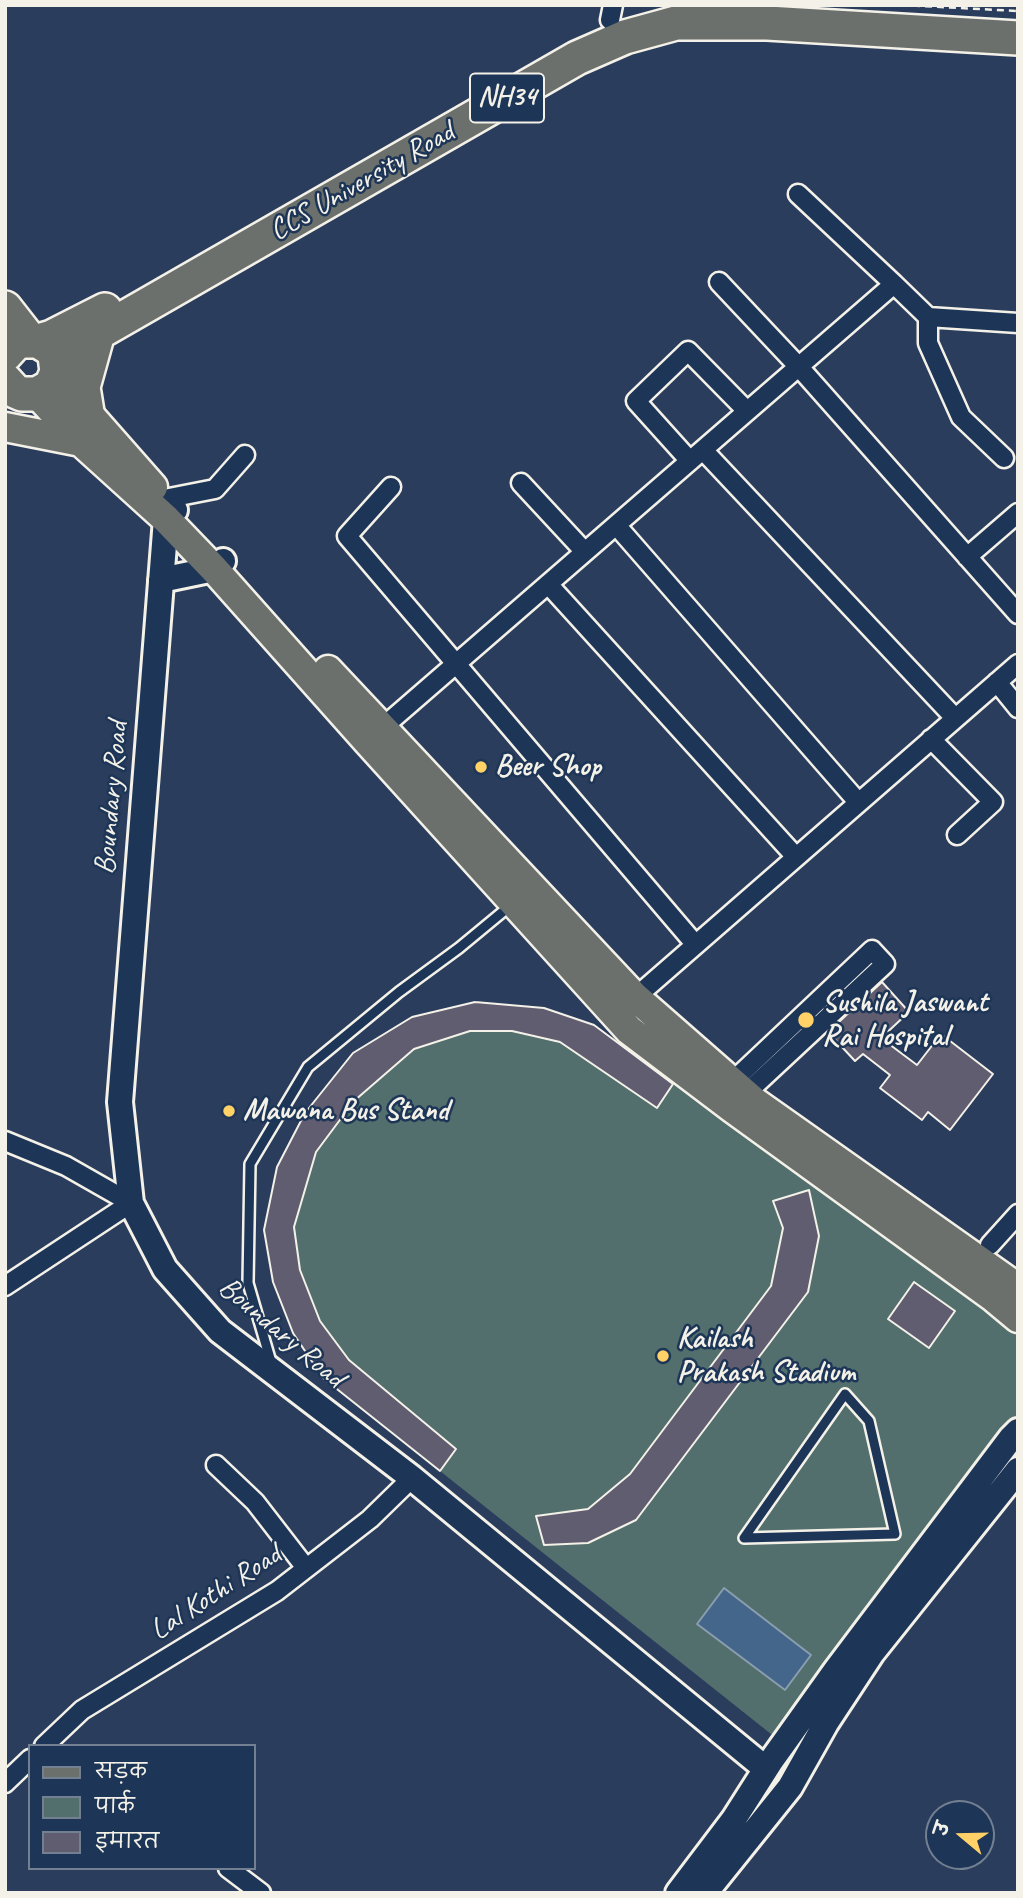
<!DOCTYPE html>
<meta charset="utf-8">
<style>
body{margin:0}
#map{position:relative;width:1023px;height:1898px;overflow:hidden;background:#2b3d5c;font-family:Caveat,"Playpen Sans Deva",sans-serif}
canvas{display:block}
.frame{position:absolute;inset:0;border:7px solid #f4f1e8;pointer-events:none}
.legend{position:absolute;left:28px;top:1744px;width:228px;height:126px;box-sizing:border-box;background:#1d3557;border:2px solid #738091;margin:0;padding:9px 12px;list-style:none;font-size:21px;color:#f4f1e8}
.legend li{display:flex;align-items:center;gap:14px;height:35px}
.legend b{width:35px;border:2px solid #738091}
.north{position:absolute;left:925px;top:1800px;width:70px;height:70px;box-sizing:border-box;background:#1d3557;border:2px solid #738091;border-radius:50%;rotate:289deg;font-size:19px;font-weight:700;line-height:28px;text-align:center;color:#f4f1e8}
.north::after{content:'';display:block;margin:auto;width:24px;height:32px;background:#ffd166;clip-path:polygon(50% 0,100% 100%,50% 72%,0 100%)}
</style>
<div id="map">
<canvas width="1023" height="1898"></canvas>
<div class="frame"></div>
<ul class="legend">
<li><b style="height:9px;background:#6b706d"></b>सड़क</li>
<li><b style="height:19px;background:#526f6d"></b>पार्क</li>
<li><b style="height:19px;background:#615d71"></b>इमारत</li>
</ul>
<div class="north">उ</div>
</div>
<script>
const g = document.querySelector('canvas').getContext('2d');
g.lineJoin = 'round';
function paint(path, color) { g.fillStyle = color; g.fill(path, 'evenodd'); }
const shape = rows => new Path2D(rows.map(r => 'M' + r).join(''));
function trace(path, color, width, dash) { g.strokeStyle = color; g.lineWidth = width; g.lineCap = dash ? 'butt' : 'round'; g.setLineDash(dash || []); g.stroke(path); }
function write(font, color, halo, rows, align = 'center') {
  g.font = font + ' Caveat,sans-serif'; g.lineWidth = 5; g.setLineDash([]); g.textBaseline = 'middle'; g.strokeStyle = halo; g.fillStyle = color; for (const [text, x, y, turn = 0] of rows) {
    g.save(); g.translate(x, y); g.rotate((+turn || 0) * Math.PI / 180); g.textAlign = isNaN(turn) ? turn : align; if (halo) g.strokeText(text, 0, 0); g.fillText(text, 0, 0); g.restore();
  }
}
paint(shape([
 [475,1002,544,1008,594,1025,675,1081,1018,1330,1018,1415,776,1738,323,1378,293,1333,273,1282,264,1230,277,1167,305,1113,353,1053,412,1017]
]), '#526f6d');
const water = shape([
 [724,1588,811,1655,785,1690,697,1624,724,1588]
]);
paint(water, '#43668a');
trace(water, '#8a9eb0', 2);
const building = shape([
 [882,982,909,1012,881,1038,917,1065,941,1034,993,1074,950,1130,928,1112,922,1120,880,1088,890,1075,863,1054,855,1061,828,1032,882,982],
 [475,1002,544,1008,594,1025,673,1084,657,1108,560,1042,512,1031,470,1031,414,1049,354,1101,316,1152,294,1227,300,1270,320,1321,349,1360,456,1449,440,1471,323,1378,293,1333,273,1282,264,1230,277,1167,305,1113,353,1053,412,1017,475,1002],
 [809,1190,819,1236,808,1292,636,1520,588,1543,544,1545,536,1516,588,1509,630,1474,771,1286,783,1228,773,1201,809,1190],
 [914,1282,955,1311,929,1348,888,1319,914,1282]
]);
paint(building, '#615d71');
trace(building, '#f4f1e8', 2);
const lane = shape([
 [271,1362,248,1283,250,1164,308,1067,399,992,459,948,511,905],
 [845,1394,869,1421,895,1534,744,1538,845,1394]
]);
const street = shape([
 [610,20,613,5],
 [798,194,894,284],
 [719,282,799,367,1018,614],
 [928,317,928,343,961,417,1004,458],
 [703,450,955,718],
 [690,461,636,401,688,351,747,411],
 [521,483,585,552],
 [391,487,347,536,695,944],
 [164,499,215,489,245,455],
 [616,525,858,802],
 [967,557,1018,513],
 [548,584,796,857],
 [997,682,1018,708],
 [375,734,894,284,928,317,1018,323],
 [931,739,993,802,957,835],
 [630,1002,1018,664],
 [732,1082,872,950,885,964,740,1099],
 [5,1141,66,1166,131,1203,5,1286],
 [990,1245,1018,1214],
 [216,1465,255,1502,306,1568],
 [44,1746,82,1710,277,1591,370,1519,412,1478],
 [5,1783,30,1759],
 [228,1868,261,1893]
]);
const secondary = shape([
 [175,510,166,519,120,1102,131,1203,165,1269,220,1331,412,1478,766,1769],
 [161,580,214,569,223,561],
 [678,1893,734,1819,771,1761,836,1670,1011,1438,1018,1431],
 [705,1893,790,1787,826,1723,872,1653,1018,1470]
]);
const primary = shape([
 [51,386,87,412,153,487],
 [37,394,81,442,166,519,214,569,368,742,629,1030,732,1108,994,1298,1018,1318],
 [5,427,81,442],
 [328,670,635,997,756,1103,1008,1281,1018,1290]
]);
const highway = shape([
 [5,308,30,340],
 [38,341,52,337,105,310],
 [5,355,15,344,22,341,38,341,51,349,55,356,57,372,51,386,37,394,22,394,15,391,5,380],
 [57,372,92,337,98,333,577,58,625,37,676,23,767,23,1018,38],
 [87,412,83,387,98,333]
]);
trace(lane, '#f4f1e8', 14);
trace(street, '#f4f1e8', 23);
trace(secondary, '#f4f1e8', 30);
trace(primary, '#f4f1e8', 33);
trace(highway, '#f4f1e8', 38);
trace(shape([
 [901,5,1018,11]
]), '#f4f1e8', 2.5, [7, 5]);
trace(lane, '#1d3557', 9);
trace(street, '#1d3557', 18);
trace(secondary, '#1d3557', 24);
trace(primary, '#6b706d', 28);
trace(highway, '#6b706d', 33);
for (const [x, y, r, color] of [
 [481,767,7,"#ffd166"],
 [806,1020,9,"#ffd166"],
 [229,1111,7,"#ffd166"],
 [663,1356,7,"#ffd166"]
]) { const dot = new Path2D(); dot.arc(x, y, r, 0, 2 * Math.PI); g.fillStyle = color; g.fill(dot); trace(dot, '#1d3557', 2.5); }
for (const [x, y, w] of [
 [507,98,74]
]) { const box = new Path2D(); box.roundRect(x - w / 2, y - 24.5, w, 49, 5); g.fillStyle = '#1d3557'; g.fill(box); trace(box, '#f4f1e8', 2); }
write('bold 28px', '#f4f1e8', null, [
 ["NH34",507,98]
]);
write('30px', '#f4f1e8', '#1d3557', [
 ["CCS University Road",362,182,-30],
 ["Boundary Road",112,798,-85],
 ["Boundary Road",281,1333,40],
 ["Lal Kothi Road",216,1593,-33]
]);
write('bold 30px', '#f4f1e8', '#1d3557', [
 ["Beer Shop",495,767],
 ["Sushila Jaswant",822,1003],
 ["Rai Hospital",822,1037],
 ["Mawana Bus Stand",243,1111],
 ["Kailash",677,1339],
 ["Prakash Stadium",677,1373]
], 'left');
</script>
